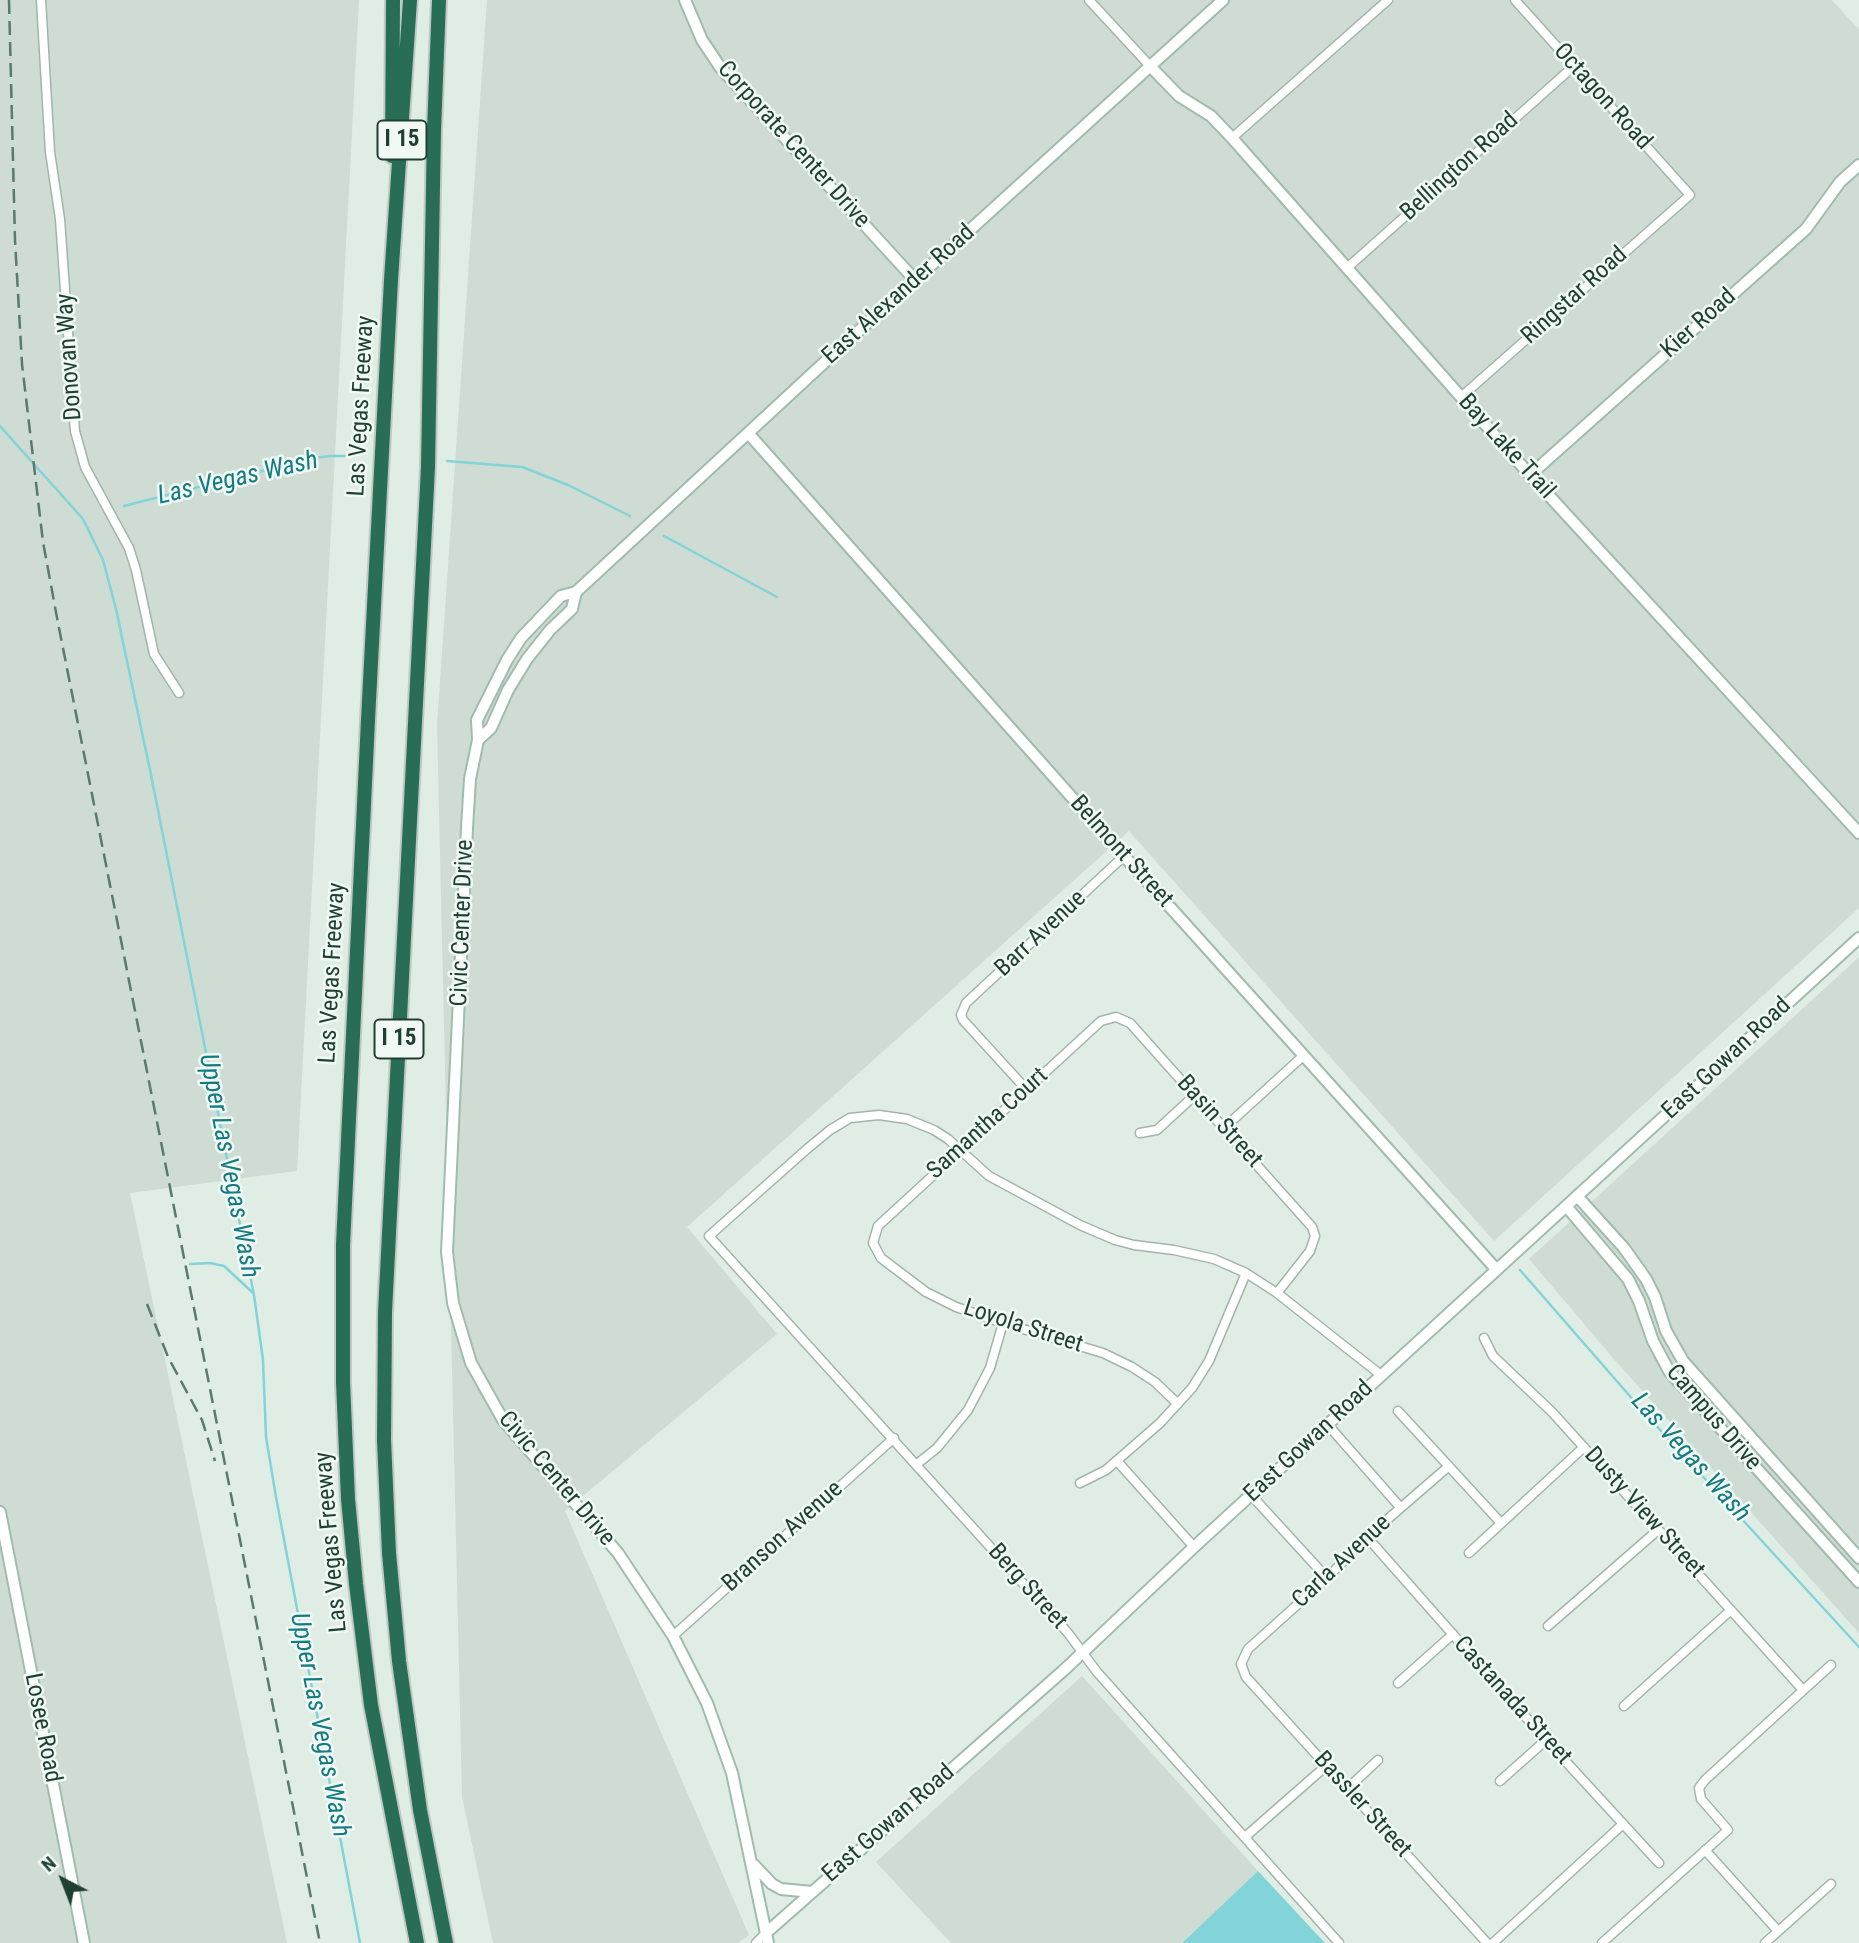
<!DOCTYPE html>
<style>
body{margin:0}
#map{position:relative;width:1859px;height:1943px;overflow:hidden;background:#e0ede5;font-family:"Roboto Condensed",sans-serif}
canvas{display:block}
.north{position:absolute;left:28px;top:1845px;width:70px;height:70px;-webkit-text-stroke:5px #f1f9f4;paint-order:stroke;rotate:318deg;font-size:19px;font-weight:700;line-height:28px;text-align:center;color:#1f3f32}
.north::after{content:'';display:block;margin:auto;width:24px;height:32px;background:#1f3f32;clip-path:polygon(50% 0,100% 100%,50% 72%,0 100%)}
</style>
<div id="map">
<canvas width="1859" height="1943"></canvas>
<div class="north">N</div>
</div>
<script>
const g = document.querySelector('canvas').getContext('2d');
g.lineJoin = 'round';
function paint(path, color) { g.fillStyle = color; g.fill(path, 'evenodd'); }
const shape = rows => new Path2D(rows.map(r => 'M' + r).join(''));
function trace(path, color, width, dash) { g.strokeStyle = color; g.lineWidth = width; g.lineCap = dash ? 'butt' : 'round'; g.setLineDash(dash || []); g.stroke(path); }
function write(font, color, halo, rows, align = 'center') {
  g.font = font + ' "Roboto Condensed",sans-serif'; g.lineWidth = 5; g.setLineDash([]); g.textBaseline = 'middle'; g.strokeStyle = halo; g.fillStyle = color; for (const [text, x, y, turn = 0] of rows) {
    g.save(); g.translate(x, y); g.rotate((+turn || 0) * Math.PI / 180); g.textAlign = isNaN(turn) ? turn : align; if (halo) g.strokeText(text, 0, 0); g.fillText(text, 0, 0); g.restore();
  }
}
paint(shape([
 [0,0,359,0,297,1171,130,1193,287,1943,0,1943],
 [487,0,1832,0,1859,30,1859,908,1494,1241,1129,831,687,1227,777,1334,565,1511,749,1935,738,1943,493,1943,462,1797,437,725],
 [1859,957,1859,1633,1612,1357,1529,1259],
 [1082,1676,1258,1871,1182,1943,951,1943,876,1862]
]), '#cedcd4');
paint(shape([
 [1258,1871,1325,1943,1182,1943]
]), '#82d4d8');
trace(shape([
 [0,426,83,519,103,560,116,609,151,775,254,1295,263,1360,266,1437,276,1497,360,1943],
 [447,461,522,467,568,485,630,516],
 [124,506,309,459,329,456,354,456],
 [664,536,777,597],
 [190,1264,210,1263,224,1266,253,1293],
 [1520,1270,1642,1410,1859,1647]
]), '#82d4d8', 2.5);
const street = shape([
 [41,0,50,152,60,219,75,431,85,467,129,548,136,570,154,654,179,693],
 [1089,0,1150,66],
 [1232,138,1388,0],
 [1347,268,1574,66],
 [1461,397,1690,195,1515,0],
 [1026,1089,963,1020,961,1015,966,1003,1124,856],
 [1224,1128,1303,1056],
 [1140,1133,1157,1130,1195,1095],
 [1484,1338,1493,1356,1552,1412,1803,1690],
 [1178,1404,1155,1382,1132,1367,1103,1353,1003,1323,956,1307,926,1292,881,1258,873,1243,878,1226,1101,1021,1116,1017,1130,1023,1312,1227,1315,1236,1310,1251,1277,1293],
 [1398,1411,1501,1523],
 [1328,1425,1400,1507],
 [1117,1461,1194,1547],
 [917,1464,937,1448,968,1410,990,1368,1003,1323],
 [1449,1466,1367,1537,1327,1578,1248,1649,1241,1664,1246,1677,1487,1943],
 [1080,1483,1106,1470,1160,1423,1192,1388,1209,1361,1246,1273],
 [1251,1495,1327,1578],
 [1367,1537,1546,1740,1659,1863],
 [1469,1553,1584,1447],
 [1548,1626,1658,1530],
 [673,1636,894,1438],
 [1398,1683,1453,1634],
 [1624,1706,1731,1610],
 [1500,1781,1546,1740],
 [1347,1789,1378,1760],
 [1245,1837,1326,1766],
 [1705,1850,1778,1931],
 [756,1943,766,1933],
 [1339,1943,1097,1672,1068,1633,709,1236,807,1149,830,1130,850,1118,879,1115,907,1119,934,1130,948,1139,989,1176,1080,1225,1115,1240,1134,1245,1174,1250,1214,1259,1246,1273,1277,1293,1381,1375],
 [1493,1943,1623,1824],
 [1602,1943,1728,1830,1701,1799,1699,1788,1705,1780,1831,1665],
 [1765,1943,1831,1884]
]);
const secondary = shape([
 [685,0,702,40,720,67,915,280],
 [1150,66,1179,96,1211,116,1232,138,1530,475,1859,833],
 [748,433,1124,856,1496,1269],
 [1530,475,1806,229,1840,182,1859,165],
 [478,740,491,728,508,690,527,659,550,630,572,609,576,592],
 [1577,1196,1624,1248,1646,1279,1655,1297,1666,1331,1683,1361,1859,1558],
 [1566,1206,1628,1279,1639,1301,1653,1341,1669,1371,1859,1582],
 [0,1512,84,1943],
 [754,1865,772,1884,781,1889,812,1892],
 [766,1933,1064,1670,1194,1547,1859,938],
 [768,1943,732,1773,707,1703,673,1636,618,1553,503,1420,471,1363,453,1303,447,1252,467,828,470,779,478,740,477,720,507,660,521,638,561,596,576,592,840,348,1223,0]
]);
const highway = shape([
 [410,0,391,280,368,720,343,1245,343,1382,348,1499,356,1584,371,1705,417,1943],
 [439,0,434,131,428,467,385,1312,384,1440,389,1553,399,1661,420,1810,446,1943],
 [392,156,393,0]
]);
trace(street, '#a2b5ac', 11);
trace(secondary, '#a0bcaf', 14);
trace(highway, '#c0c9c6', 18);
trace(street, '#fff', 8);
trace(secondary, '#fff', 10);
trace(highway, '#286e57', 14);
trace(shape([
 [9,0,15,240,22,364,43,542,58,623,320,1943],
 [147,1304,168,1357,202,1420,215,1461]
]), '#597a6d', 2.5, [14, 7]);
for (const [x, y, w] of [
 [402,140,49],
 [399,1039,49]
]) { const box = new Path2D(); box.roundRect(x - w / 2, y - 19.5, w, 39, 5); g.fillStyle = '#f1f9f4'; g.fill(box); trace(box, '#1f3f32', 2); }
write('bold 23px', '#1f3f32', null, [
 ["I 15",402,140],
 ["I 15",399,1039]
]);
write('24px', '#1f3f32', '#f1f9f4', [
 ["Octagon Road",1602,97,48],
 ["Corporate Center Drive",793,145,48],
 ["Bellington Road",1460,167,-42],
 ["East Alexander Road",899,295,-42],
 ["Ringstar Road",1575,296,-42],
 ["Kier Road",1699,324,-42],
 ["Donovan Way",70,357,-94],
 ["Las Vegas Freeway",362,406,-87],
 ["Bay Lake Trail",1506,447,48],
 ["Belmont Street",1121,852,48],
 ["Civic Center Drive",463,923,-88],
 ["Barr Avenue",1041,934,-43],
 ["Las Vegas Freeway",333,973,-87],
 ["East Gowan Road",1727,1059,-43],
 ["Basin Street",1219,1122,48],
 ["Samantha Court",988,1124,-42],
 ["Loyola Street",1023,1327,18],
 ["Campus Drive",1713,1418,49],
 ["East Gowan Road",1309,1442,-43],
 ["Civic Center Drive",556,1479,50],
 ["Dusty View Street",1644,1513,48],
 ["Branson Avenue",783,1537,-42],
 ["Las Vegas Freeway",332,1542,-95],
 ["Carla Avenue",1342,1562,-43],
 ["Berg Street",1027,1587,48],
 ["Castanada Street",1512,1701,48],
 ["Losee Road",42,1728,79],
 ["Bassler Street",1362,1805,48],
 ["East Gowan Road",889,1824,-41]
]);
write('italic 26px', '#137b81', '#f1f9f4', [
 ["Las Vegas Wash",238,479,-13],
 ["Upper Las Vegas Wash",228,1166,79],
 ["Las Vegas Wash",1690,1458,48],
 ["Upper Las Vegas Wash",319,1725,79]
]);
</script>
